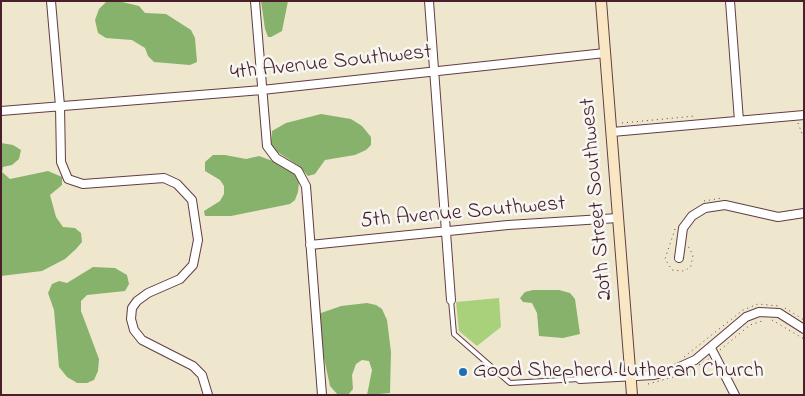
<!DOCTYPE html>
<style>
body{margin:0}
#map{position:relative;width:805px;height:396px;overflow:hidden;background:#eee7ce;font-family:"Indie Flower",sans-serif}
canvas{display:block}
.frame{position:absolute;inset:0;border:2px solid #4a1f2b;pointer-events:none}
</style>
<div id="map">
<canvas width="805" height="396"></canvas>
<div class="frame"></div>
</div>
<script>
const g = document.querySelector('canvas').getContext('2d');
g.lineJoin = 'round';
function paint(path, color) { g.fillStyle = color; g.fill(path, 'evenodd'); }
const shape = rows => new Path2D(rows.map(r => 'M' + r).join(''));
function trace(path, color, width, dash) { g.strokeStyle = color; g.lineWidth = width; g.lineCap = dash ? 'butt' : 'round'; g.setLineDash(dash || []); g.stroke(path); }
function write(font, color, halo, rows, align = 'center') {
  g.font = font + ' "Indie Flower",sans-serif'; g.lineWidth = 5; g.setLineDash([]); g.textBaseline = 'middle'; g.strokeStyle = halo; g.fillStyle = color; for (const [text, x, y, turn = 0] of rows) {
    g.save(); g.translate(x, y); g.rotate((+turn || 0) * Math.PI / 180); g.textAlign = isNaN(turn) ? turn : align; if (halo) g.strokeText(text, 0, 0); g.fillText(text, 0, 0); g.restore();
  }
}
paint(shape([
 [499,298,501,327,477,346,459,331,456,302]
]), '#a9d07b');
paint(shape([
 [118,1,139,6,145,13,166,14,191,30,195,38,197,62,190,65,154,62,148,56,145,48,132,40,106,38,98,33,95,20,99,9,106,2],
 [261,1,288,1,282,31,271,37,268,37,265,29],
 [321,114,351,119,362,126,371,137,371,145,366,150,355,155,325,160,315,174,308,176,299,166,273,149,271,142,272,131,286,123],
 [1,143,13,145,21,150,19,159,12,165,3,167,2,172,10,179,48,171,62,177,62,185,50,195,56,217,63,227,75,228,81,233,82,242,76,249,65,259,42,271,1,276],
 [213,155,225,155,246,159,259,156,281,164,294,173,299,182,298,192,295,200,290,204,231,216,205,216,204,211,220,201,224,194,224,186,220,180,205,171,205,162],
 [93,267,115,268,127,275,129,284,125,291,87,295,81,301,81,311,99,359,98,371,94,380,87,383,77,383,67,377,59,367,54,310,48,293,52,284,59,281,67,283],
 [533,290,559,290,570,293,575,299,580,334,563,338,539,336,537,313,532,303,523,302,520,298,525,292],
 [367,303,376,305,382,309,387,320,391,352,390,393,367,395,372,370,369,361,362,360,356,364,352,375,353,389,348,395,338,395,330,386,324,358,319,322,321,313,341,306]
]), '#86b26b');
const lane = shape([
 [451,300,454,334,510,383,579,379]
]);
const street = shape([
 [51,1,60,106,61,162,68,179,83,184,164,178,177,184,192,200,198,240,193,265,180,279,148,293,137,301,132,308,131,319,134,330,142,340,193,366,202,375,208,395],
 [255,1,267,146,276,158,298,171,306,186,322,395],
 [429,1,451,300],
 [730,1,739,121],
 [1,111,262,90,605,53],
 [612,132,804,115],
 [310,245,508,225,618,218],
 [679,258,683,228,692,216,705,208,725,205,778,217,804,213],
 [711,348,735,395],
 [580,379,654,375,675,369,695,360,746,317,759,312,779,313,804,329]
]);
const secondary = shape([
 [601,1,632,395]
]);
trace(lane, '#633d43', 6);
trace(street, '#633d43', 10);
trace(secondary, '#633d43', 12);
trace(shape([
 [622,123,695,116],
 [798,123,804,139],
 [704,201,722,198],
 [675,229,665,259,672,270,685,271,691,266,693,255,688,246],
 [785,308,804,320],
 [772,320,804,339],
 [720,350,750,325,765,320],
 [684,357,743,310,758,304,779,306],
 [648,368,657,366],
 [648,384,684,374,709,359]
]), '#633d43', 1, [1, 4]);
trace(lane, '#fff', 4);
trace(street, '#fff', 8);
trace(secondary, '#f9e7c3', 10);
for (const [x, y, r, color] of [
 [463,372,5,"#1f6fb2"]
]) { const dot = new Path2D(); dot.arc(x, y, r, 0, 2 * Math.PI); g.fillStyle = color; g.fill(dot); trace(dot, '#f6f6f2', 2); }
write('22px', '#4a1f2b', '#f6f6f2', [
 ["4th Avenue Southwest",331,64,-6],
 ["20th Street Southwest",598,199,-95],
 ["5th Avenue Southwest",463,214,-5]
]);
write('22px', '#4a1f2b', '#f6f6f2', [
 ["Good Shepherd Lutheran Church",473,372]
], 'left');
</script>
